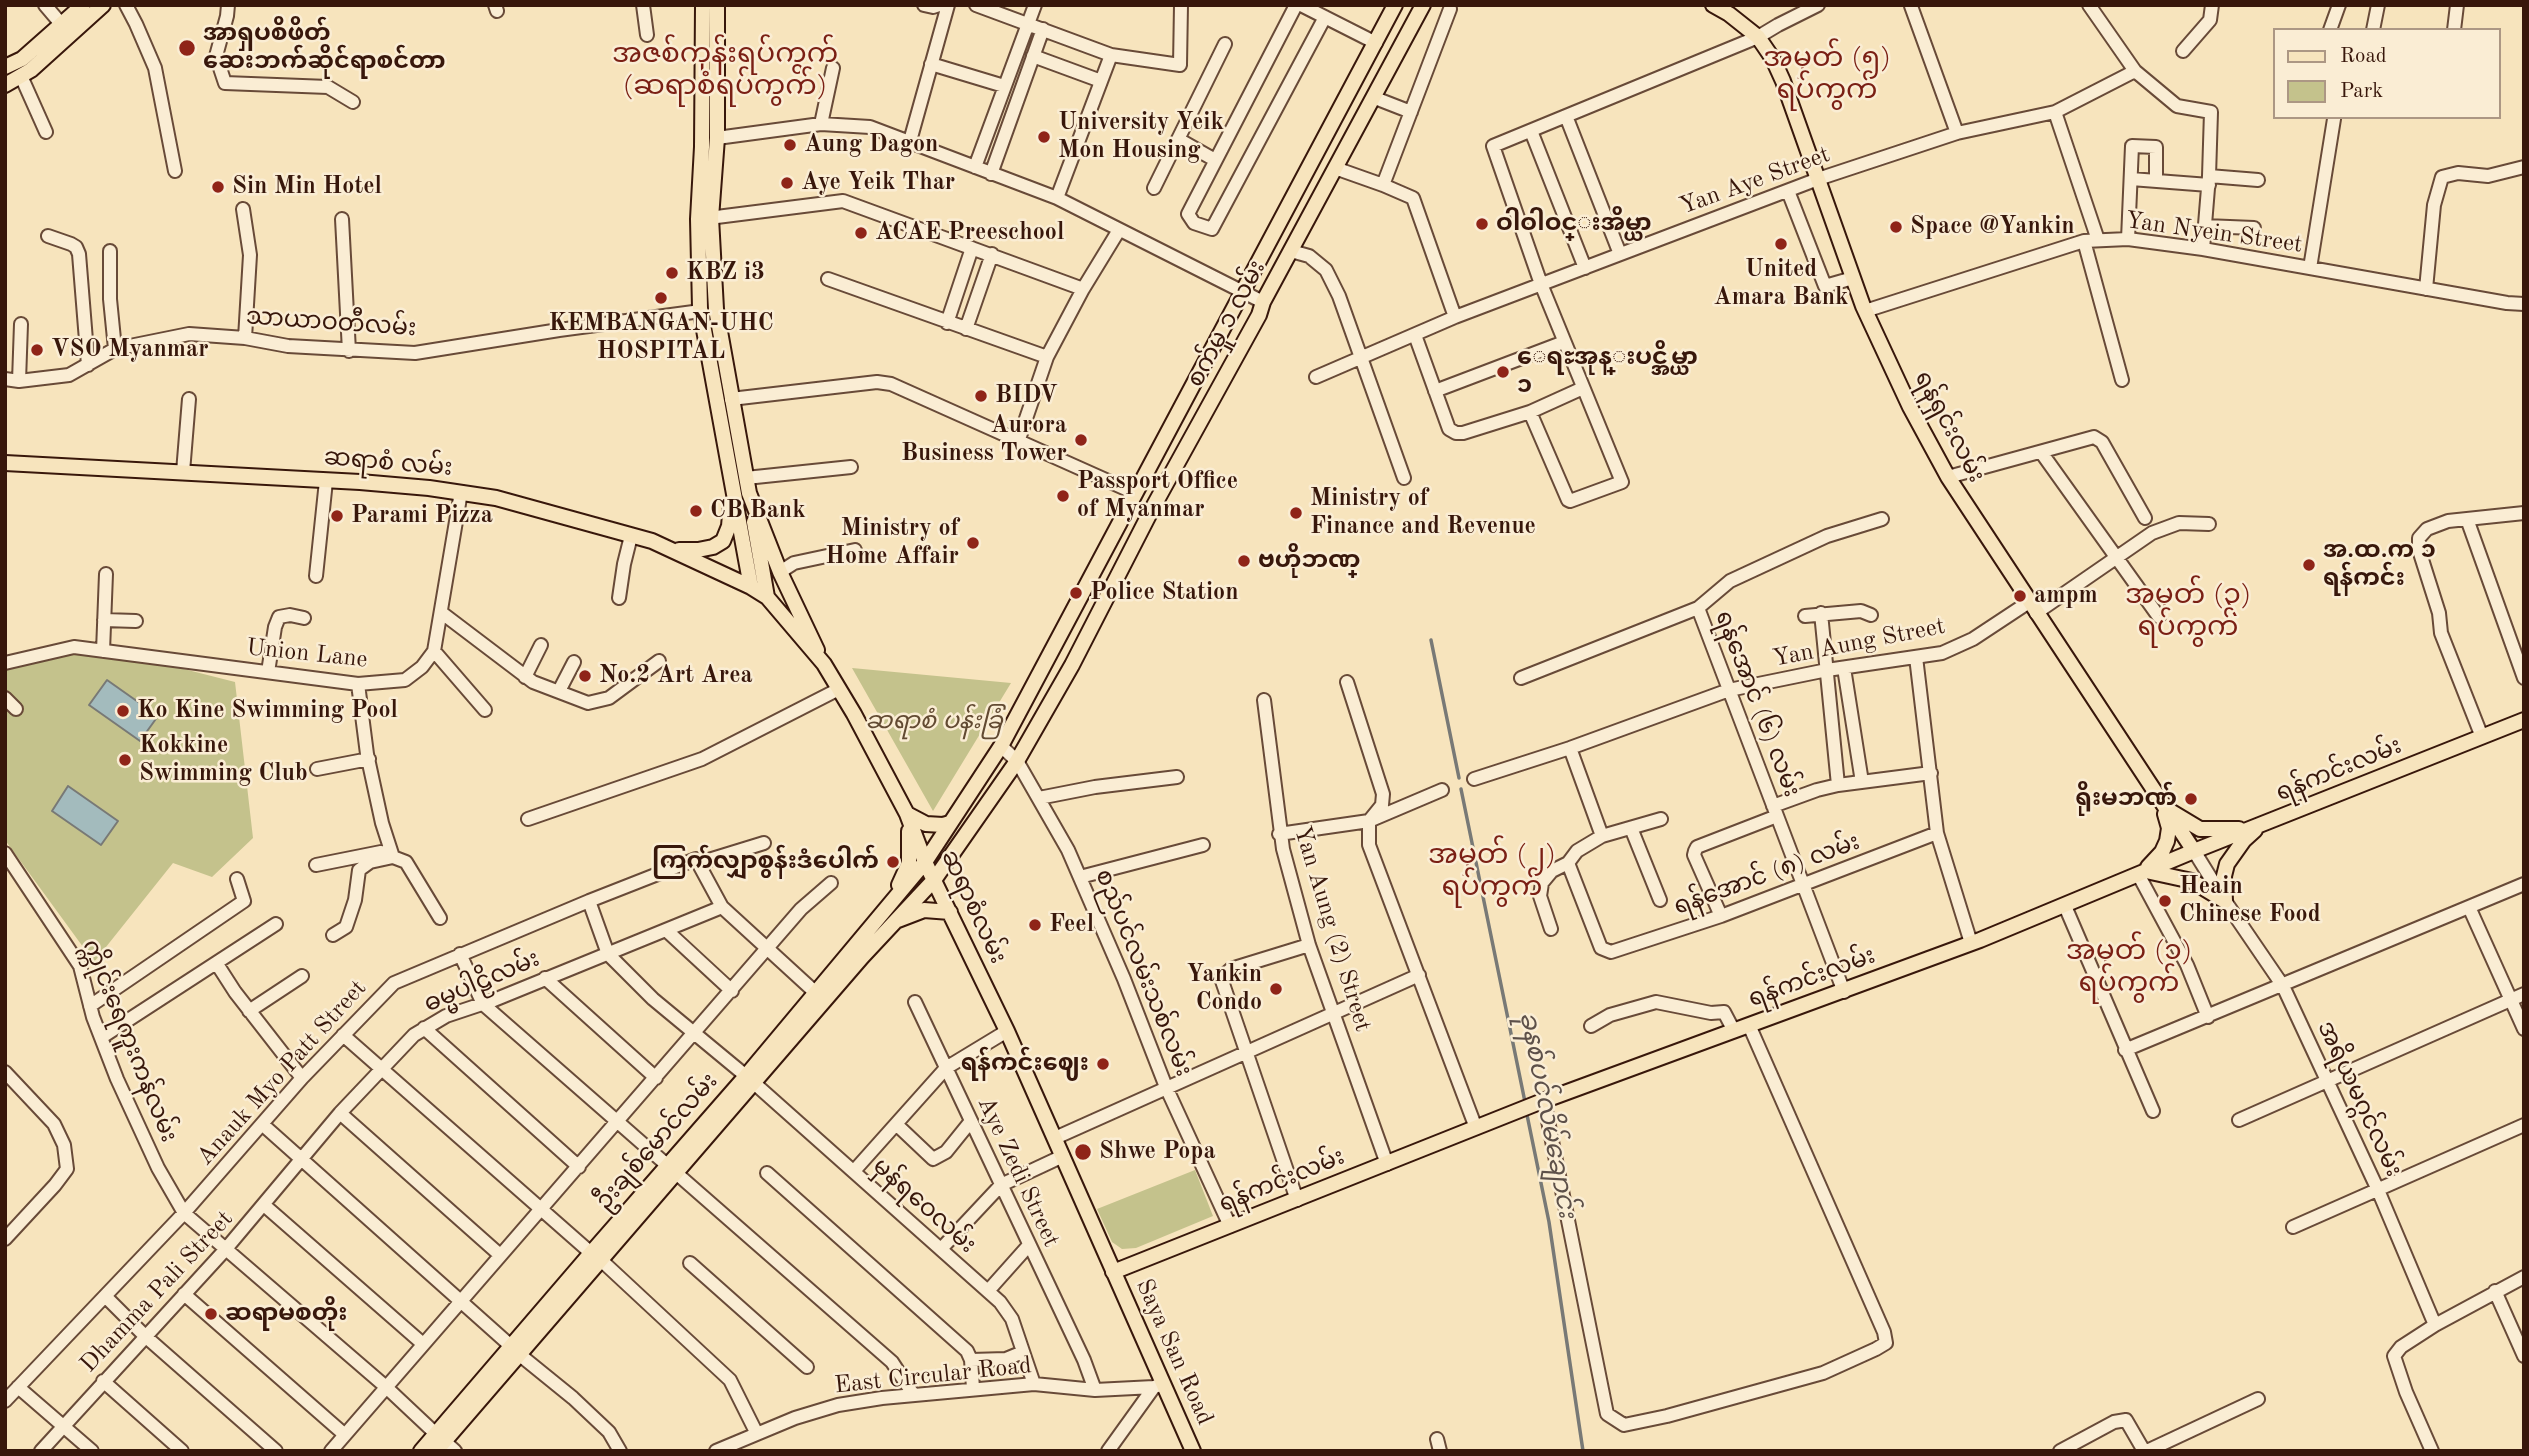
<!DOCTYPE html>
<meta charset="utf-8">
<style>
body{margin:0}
#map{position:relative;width:2529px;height:1456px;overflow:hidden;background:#f7e4bd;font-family:"Old Standard TT",serif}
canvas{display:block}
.frame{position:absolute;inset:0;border:7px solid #38170b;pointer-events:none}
.legend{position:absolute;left:2273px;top:28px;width:228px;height:91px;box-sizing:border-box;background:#faedd4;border:2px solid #ac9784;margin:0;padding:9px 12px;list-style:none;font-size:21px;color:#38170b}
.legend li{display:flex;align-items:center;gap:14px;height:35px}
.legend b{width:35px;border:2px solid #ac9784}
</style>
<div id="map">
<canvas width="2529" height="1456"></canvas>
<div class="frame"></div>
<ul class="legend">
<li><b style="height:9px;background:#f7e4bd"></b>Road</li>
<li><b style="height:19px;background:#c4c28c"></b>Park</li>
</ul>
</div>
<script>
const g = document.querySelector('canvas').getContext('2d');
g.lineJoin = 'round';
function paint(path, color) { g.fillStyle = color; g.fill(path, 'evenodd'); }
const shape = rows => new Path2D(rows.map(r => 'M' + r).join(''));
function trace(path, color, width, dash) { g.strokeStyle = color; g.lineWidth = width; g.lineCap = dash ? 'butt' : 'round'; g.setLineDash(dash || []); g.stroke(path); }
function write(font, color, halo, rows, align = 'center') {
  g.font = font + ' "Old Standard TT","Noto Sans Myanmar",serif'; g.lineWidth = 5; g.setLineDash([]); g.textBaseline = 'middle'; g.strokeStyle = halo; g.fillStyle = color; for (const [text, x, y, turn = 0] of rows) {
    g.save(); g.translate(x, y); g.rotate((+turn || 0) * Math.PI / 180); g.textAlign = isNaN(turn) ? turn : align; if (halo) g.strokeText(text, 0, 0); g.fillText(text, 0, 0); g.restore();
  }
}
paint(shape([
 [61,653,172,666,235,682,253,838,212,877,173,863,94,962,5,840,5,667],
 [852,668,1011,683,933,811],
 [1195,1170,1213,1216,1136,1248,1122,1249,1112,1242,1097,1209]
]), '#c4c28c');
const water = shape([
 [107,680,158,716,140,741,89,705,107,680],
 [68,786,118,821,101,845,52,811,68,786]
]);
paint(water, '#a3bbbd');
trace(water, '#787976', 2);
trace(shape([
 [1431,640,1459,778],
 [1461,789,1525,1102],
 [1526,1110,1549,1222,1583,1451]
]), '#787976', 3.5);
const minor = shape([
 [45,5,62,25],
 [126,5,136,24,155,68,175,171],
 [228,5,227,16,216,56,225,83,328,87,353,102],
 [495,5,497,11],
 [643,5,647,35],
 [924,5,933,7,939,5],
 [976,5,1111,55,1180,65,1181,5],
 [1296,5,1188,214,1194,223,1212,229,1325,17],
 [1301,5,1376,43],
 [2089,5,2135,71,2177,106,2211,112,2209,176],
 [1911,6,1957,133],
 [2330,30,2339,5],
 [2373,30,2378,5],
 [2454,30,2457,5],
 [2183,51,2210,20,2212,5],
 [1033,56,1101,81],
 [931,64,1004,86],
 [21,76,46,132],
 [1375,98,1411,112],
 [2055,112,2098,240],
 [1566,116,1620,254],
 [821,124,833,68],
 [1531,131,1585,268],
 [717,138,821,124,870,127,1057,198,1263,302],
 [1178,139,1215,160],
 [910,141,948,5],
 [975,167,1035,5],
 [1335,168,1383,185,1413,198,1455,317],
 [991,174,1043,29],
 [2131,179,2209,185],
 [1383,185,1450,9],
 [1154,188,1225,44],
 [1788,191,1825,286,1853,278],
 [1057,198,1111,55],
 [243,209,250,255,245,338],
 [342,219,349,351],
 [701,219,843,201,1083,289],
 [2205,226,2254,228],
 [48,236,71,244,76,247,79,254,88,365],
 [2128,239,2132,146,2156,147,2156,181],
 [2084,241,2122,380],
 [2203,249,2209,176,2258,180],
 [110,251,110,299,115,349],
 [1291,251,1309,256,1326,270,1339,296,1404,478],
 [2310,268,2334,119],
 [828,279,1047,357],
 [2426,289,2434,205,2442,177,2458,173,2488,176,2524,167],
 [1865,311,2084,241,2128,239,2203,249,2507,303,2524,304],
 [947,323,972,248],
 [966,329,992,254],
 [1415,335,1449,429,1456,433,1463,433,1530,412,1583,388],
 [1316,377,1455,317,1818,179,1957,133,2055,112,2135,71],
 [5,379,19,381,69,375,115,349,189,334,245,338,288,346,415,353,559,330,701,311],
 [19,381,21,324],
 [1435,391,1564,342],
 [731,399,877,382,891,384,1135,493],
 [1530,412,1568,500,1570,501,1622,482,1541,284,1493,146,1758,37,1778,25,1818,5],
 [1018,442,1047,357,1083,289,1119,230],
 [2041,452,2159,617],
 [183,472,189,399],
 [1948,477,2094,437,2102,442,2145,518],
 [746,478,851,467],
 [2467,519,2524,678],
 [780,572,794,563,855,550],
 [316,576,326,481],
 [619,598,624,564,631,536],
 [1698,608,1844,992],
 [442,613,533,682,588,703,609,698,659,661],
 [1821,613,1838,785],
 [2036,613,2152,533,2179,523,2209,524],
 [1805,616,1861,611,1871,615],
 [104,620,136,621],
 [103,651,106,574],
 [434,651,485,710],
 [1916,657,1937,833,1971,943],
 [5,663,74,647,358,684,405,680,422,667,434,651,461,492],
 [1844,668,1862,782],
 [268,672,275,627,279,617,290,615,304,618],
 [525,677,541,645],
 [1521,678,1698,608,1730,581,1827,536,1882,519],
 [1347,682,1383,794,1382,805,1369,821,1369,845,1476,1128],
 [358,684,367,754,382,823,393,857,406,862,440,918],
 [559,691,574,662],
 [5,698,16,709],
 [1264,700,1283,849,1309,945,1387,1164],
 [2482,737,2441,633,2439,613,2419,550,2419,538,2427,529,2448,521,2524,513],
 [1001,746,1017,761,1068,850,1124,979,1166,1087,1230,1226],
 [1570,748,1602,836,1577,851,1568,863,1601,948,1611,952,1721,916,1937,833],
 [317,769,369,759],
 [1474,779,1570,748,1729,690,1827,670,1942,653,1973,639,2029,602],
 [1039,798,1095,787,1177,777],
 [1773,806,1817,790,1838,785,1931,773],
 [528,819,702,759,839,689],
 [1631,828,1660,900],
 [1279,834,1369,821,1442,790],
 [1602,836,1661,819],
 [2194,851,2225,901,2283,986,2378,1190,2435,1325],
 [5,853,80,966,93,1017,117,1079,158,1168,184,1213,386,1387,436,1434],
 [699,863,764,843],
 [316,865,381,852],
 [2138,874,2187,965,2208,1017],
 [1080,877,1203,845],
 [589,901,608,954,653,999,746,1076],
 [2065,906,2153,1111],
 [2469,907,2524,1029],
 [1721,916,1694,855,1695,851,1697,847,1777,816],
 [1551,929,1540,896,1542,883,1552,871,1568,863],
 [666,930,732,991],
 [333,935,346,927,355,900,359,870,370,862,393,857],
 [460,954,483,1004,892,1362,913,1394],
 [217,964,235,992,302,1078],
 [545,978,656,1078],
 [915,1002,1084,1360,1095,1390],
 [90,1006,244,901,237,879],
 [249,1011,302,976],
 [1591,1026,1610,1015,1656,1002,1711,1013,1724,1012,1734,1031],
 [424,1028,579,1167],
 [343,1035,591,1253],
 [102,1037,276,924],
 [2125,1050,2524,884],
 [5,1072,54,1124,64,1145,67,1169,55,1185,5,1239],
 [754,1083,1000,1302,1012,1319,1034,1384],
 [1544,1101,1607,1414,1624,1425,1667,1416,1823,1373,1876,1349,1886,1343,1884,1332,1749,1025],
 [340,1113,500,1255],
 [2239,1120,2524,994],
 [262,1124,512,1347],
 [896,1124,933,1159,946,1152,971,1121],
 [1055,1138,1419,975],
 [854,1171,946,1068,1007,1031],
 [767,1173,967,1351,971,1360,973,1388],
 [1297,1200,1221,978,1231,969,1309,945],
 [264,1205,423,1344],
 [2293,1227,2524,1125],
 [941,1249,1001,1185,1063,1156],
 [602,1261,730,1380,756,1432],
 [690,1263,807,1367],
 [988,1291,1029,1245],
 [2495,1291,2524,1356],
 [184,1294,345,1435],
 [105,1296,145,1336,276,1451],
 [520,1355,573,1398,609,1432,620,1451],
 [971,1360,1006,1359,1023,1352],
 [103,1381,182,1451],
 [18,1387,92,1451],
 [5,1401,184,1213,302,1078,394,983,589,901,696,859,722,907,817,994],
 [1437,1439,1440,1451],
 [444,1441,455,1451],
 [41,1451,225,1250,340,1113,414,1035,446,1016,494,1000,722,907],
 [331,1451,801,909,831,883],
 [716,1451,795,1418,838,1405,882,1398,1034,1384,1095,1390,1154,1387,1163,1384],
 [1108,1451,1154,1387],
 [2060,1451,2114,1422,2126,1420,2144,1451],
 [2147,1451,2258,1399],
 [2432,1451,2406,1392,2394,1356,2401,1347,2435,1325,2524,1277]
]);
const major = shape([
 [703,5,702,147,698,219,700,308,751,587],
 [717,5,717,138,711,218,716,309,749,493,780,572,817,650],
 [1713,5,1729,14,1758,37,1773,59,1783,81,1863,306,1910,407,1948,477,2194,851],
 [5,67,22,59,83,5],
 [5,85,31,70,103,5],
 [5,463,360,482,429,488,496,498,652,541,751,587,767,597,824,664,854,714,907,814,925,862,1007,1031,1193,1451],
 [754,522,767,597],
 [679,550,698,550,713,547,723,541,729,526,731,504],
 [2170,811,2200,829,2239,829],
 [907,814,926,824,943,825,950,823],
 [2148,867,2162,852,2167,841,2169,828,2165,814],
 [2146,871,2192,881,2225,901],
 [899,885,909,863,909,831],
 [2225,901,2224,876,2227,864,2244,840,2255,830],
 [898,920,924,910,950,912],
 [1113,1272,1540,1102,1980,940,2194,851,2524,720],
 [421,1451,591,1253,746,1076,925,862,1001,746,1395,5],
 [436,1451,862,957,934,880,1017,761,1072,665,1152,509,1259,315,1263,302,1423,5]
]);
trace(minor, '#684a38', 16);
trace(major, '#38170b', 18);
trace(minor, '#faedd4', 12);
trace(major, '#f7e4bd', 14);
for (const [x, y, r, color] of [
 [187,48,9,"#8f2418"],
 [1044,137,7,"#8f2418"],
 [790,145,7,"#8f2418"],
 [787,183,7,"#8f2418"],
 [218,187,7,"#8f2418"],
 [1482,224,7,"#8f2418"],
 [1896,227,7,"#8f2418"],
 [861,233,7,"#8f2418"],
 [1781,244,7,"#8f2418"],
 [672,273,7,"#8f2418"],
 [661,298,7,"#8f2418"],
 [37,350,7,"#8f2418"],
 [1503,372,7,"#8f2418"],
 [981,396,7,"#8f2418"],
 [1081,440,7,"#8f2418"],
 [1063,496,7,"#8f2418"],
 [696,511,7,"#8f2418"],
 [1296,513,7,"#8f2418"],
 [337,516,7,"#8f2418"],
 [973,543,7,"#8f2418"],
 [1244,561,7,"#8f2418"],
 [2309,565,7,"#8f2418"],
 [1076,593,7,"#8f2418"],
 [2020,596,7,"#8f2418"],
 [585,676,7,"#8f2418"],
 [123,711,7,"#8f2418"],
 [125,760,7,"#8f2418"],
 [2191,799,7,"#8f2418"],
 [893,862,7,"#8f2418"],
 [2165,901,7,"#8f2418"],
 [1035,925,7,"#8f2418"],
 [1276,989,7,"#8f2418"],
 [1103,1064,7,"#8f2418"],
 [1083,1152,9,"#8f2418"],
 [211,1314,7,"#8f2418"]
]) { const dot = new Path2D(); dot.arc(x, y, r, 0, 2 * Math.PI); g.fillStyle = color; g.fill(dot); trace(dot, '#faedd4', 2.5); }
write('bold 24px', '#38170b', '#faedd4', [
 ["အာရှပစိဖိတ်",203,34],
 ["ဆေးဘက်ဆိုင်ရာစင်တာ",203,62],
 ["University Yeik",1058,123],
 ["Mon Housing",1058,151],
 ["Aung Dagon",804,145],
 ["Aye Yeik Thar",801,183],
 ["Sin Min Hotel",232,187],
 ["ဝါဝါဝင္းအိမ္ယာ",1496,224],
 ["Space @Yankin",1910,227],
 ["ACAE Preeschool",875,233],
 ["United",1781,270,"center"],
 ["Amara Bank",1781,298,"center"],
 ["KBZ i3",686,273],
 ["KEMBANGAN-UHC",661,324,"center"],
 ["HOSPITAL",661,352,"center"],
 ["VSO Myanmar",51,350],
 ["ေရႊအုန္းပင္အိမ္ယာ",1517,358],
 ["၁",1517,386],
 ["BIDV",995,396],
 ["Aurora",1067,426,"right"],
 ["Business Tower",1067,454,"right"],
 ["Passport Office",1077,482],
 ["of Myanmar",1077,510],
 ["Ministry of",1310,499],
 ["Finance and Revenue",1310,527],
 ["CB Bank",710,511],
 ["Parami Pizza",351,516],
 ["Ministry of",959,529,"right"],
 ["Home Affair",959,557,"right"],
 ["အ.ထ.က ၁",2323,551],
 ["ရန်ကင်း",2323,579],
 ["ဗဟိုဘဏ္",1258,561],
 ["Police Station",1090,593],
 ["ampm",2034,596],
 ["No.2 Art Area",599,676],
 ["Ko Kine Swimming Pool",137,711],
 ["Kokkine",139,746],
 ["Swimming Club",139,774],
 ["ရိုးမဘဏ်",2177,799,"right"],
 ["ကြက်လျှာစွန်းဒံပေါက်",879,862,"right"],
 ["Heain",2179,887],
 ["Chinese Food",2179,915],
 ["Feel",1049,925],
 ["Yankin",1262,975,"right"],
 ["Condo",1262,1003,"right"],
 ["ရန်ကင်းဈေး",1089,1064,"right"],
 ["Shwe Popa",1099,1152],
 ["ဆရာမစတိုး",225,1314]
], 'left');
write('24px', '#38170b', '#faedd4', [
 ["Yan Aye Street",1755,181,-20],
 ["Yan Nyein Street",2214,233,8],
 ["သာယာဝတီလမ်း",331,323,4],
 ["စက်မှု ၁ လမ်း",1227,324,-62],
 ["ရန်ရှင်းလမ်း",1949,427,62],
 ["ဆရာစံ လမ်း",388,463,5],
 ["Yan Aung Street",1859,643,-11],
 ["Union Lane",307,654,6],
 ["ရန်အောင် (၆) လမ်း",1757,704,69],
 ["ရန်ကင်းလမ်း",2339,770,-22],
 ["ရန်အောင် (၈) လမ်း",1767,875,-20],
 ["ဆရာစံလမ်း",973,907,65],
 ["Yan Aung (2) Street",1332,929,73],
 ["စည်ပင်လမ်းသစ်လမ်း",1143,973,68],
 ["ရန်ကင်းလမ်း",1812,978,-20],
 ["ဓမ္မပါဠိလမ်း",482,982,-23],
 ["က္ကိုင်းရေကူးကန်လမ်း",129,1041,68],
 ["Anauk Myo Patt Street",282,1073,-48],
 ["အရိယမဂ္ဂင်လမ်း",2359,1099,65],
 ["ဦးချစ်မောင်လမ်း",657,1142,-49],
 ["Aye Zedi Street",1018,1172,65],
 ["ရန်ကင်းလမ်း",1282,1181,-22],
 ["မှန်ရဝေလမ်း",924,1206,42],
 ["Dhamma Pali Street",157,1292,-47],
 ["Saya San Road",1174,1352,66],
 ["East Circular Road",933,1376,-6]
]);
write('italic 24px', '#624a32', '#faedd4', [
 ["ဆရာစံ ပန်းခြံ",934,722]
]);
write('italic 26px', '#5d5049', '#faedd4', [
 ["ခုနစ်ပင်လိမ်ချောင်း",1547,1115,79]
]);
write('28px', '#7a1f14', '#faedd4', [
 ["အဇစ်ကုန်းရပ်ကွက်",725,55],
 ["(ဆရာစံရပ်ကွက်)",725,87],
 ["အမှတ် (၅)",1827,59],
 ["ရပ်ကွက်",1827,91],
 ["အမှတ် (၃)",2188,596],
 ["ရပ်ကွက်",2188,628],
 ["အမှတ် (၂)",1492,856],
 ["ရပ်ကွက်",1492,888],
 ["အမှတ် (၁)",2129,952],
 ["ရပ်ကွက်",2129,984]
]);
</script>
